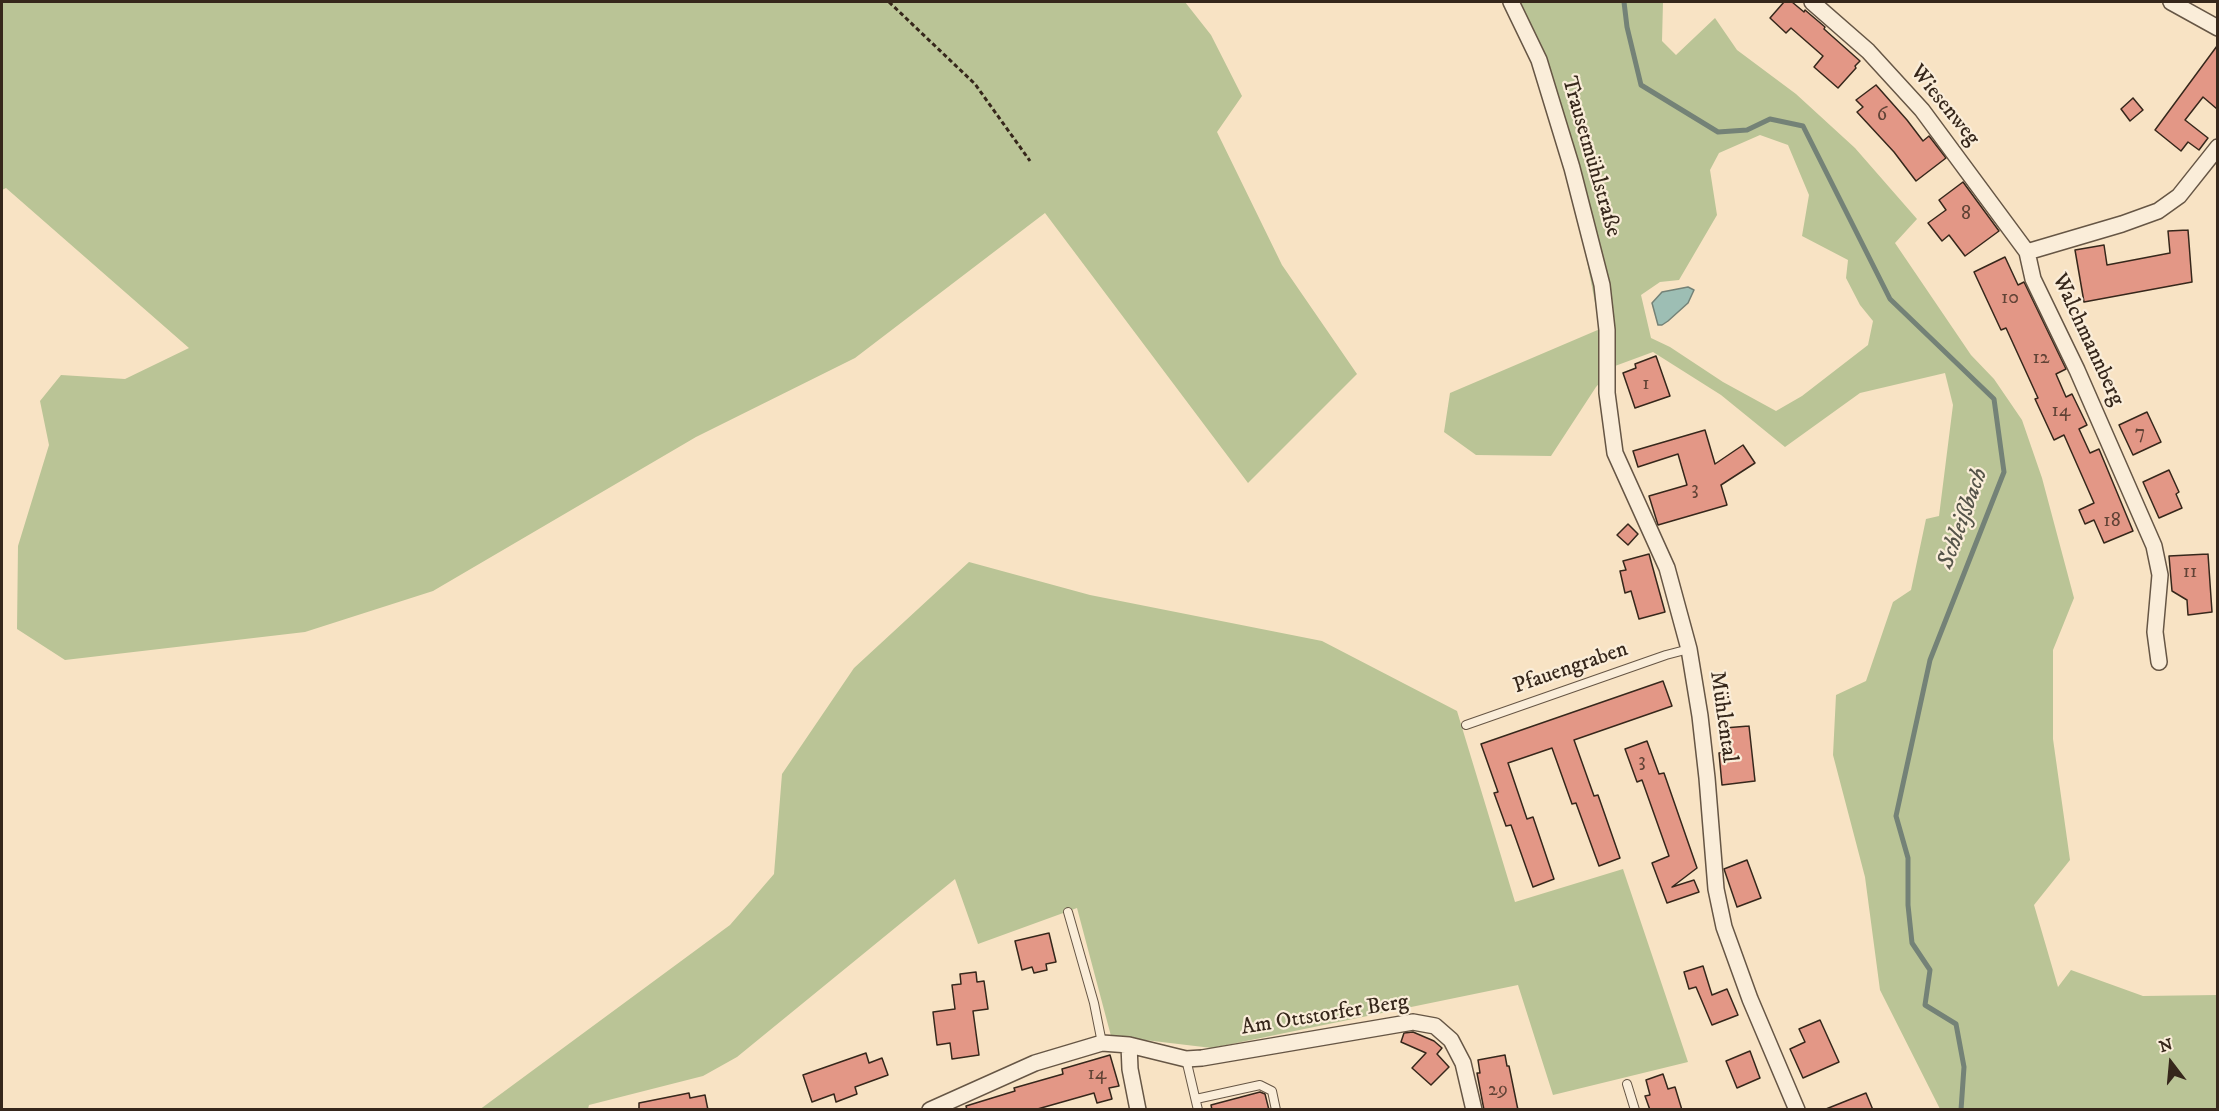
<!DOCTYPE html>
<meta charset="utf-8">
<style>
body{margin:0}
#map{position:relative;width:2219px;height:1111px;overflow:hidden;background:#f8e3c4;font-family:"IM FELL DW Pica",serif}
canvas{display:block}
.frame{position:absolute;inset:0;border:3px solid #36271b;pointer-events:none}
.north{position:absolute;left:2141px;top:1033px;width:60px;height:60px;-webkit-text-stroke:4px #faedd9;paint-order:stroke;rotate:344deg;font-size:16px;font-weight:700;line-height:24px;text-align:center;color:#36271b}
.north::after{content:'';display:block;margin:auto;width:21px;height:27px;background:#36271b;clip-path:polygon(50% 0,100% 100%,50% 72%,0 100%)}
</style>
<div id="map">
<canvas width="2219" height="1111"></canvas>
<div class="frame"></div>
<div class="north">N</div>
</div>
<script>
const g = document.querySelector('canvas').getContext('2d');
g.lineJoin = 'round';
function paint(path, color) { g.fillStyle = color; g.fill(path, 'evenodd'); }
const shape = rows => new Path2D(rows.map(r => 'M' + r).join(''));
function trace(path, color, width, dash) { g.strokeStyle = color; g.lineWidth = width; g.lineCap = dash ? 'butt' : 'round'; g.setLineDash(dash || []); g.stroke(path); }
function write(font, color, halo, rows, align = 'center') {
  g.font = font + ' "IM FELL DW Pica",serif'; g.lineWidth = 4.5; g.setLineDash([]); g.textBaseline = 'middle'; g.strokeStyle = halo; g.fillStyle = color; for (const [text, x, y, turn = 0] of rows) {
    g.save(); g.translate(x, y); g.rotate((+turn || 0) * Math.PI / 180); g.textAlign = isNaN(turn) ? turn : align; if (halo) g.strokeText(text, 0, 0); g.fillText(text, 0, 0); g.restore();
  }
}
paint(shape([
 [2,2,1185,2,1211,35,1242,96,1217,132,1282,265,1357,374,1248,483,1045,213,855,358,696,437,433,591,305,632,65,660,17,629,18,546,49,445,40,401,61,375,125,379,189,348,6,188,2,190],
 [1507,2,1663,2,1662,41,1676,55,1715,18,1737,50,1796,94,1855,148,1917,219,1895,243,1971,355,1994,379,2022,420,2042,478,2074,598,2053,650,2053,739,2070,860,2034,905,2058,987,2071,970,2143,996,2217,995,2217,1109,1940,1109,1880,990,1865,877,1833,755,1836,695,1866,681,1893,602,1911,590,1926,519,1939,516,1953,405,1945,373,1860,393,1785,447,1721,395,1653,352,1615,366,1596,387,1551,456,1476,455,1444,432,1450,393,1600,329,1578,214,1535,59],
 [1760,135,1788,145,1809,195,1802,236,1848,260,1846,278,1860,305,1873,321,1868,345,1802,396,1776,411,1723,382,1670,347,1651,338,1641,295,1660,282,1679,280,1717,215,1710,170,1719,153],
 [969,562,1090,595,1322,641,1457,711,1515,902,1623,869,1688,1062,1553,1095,1518,985,1212,1048,1111,1036,1077,908,978,944,955,879,737,1057,703,1076,589,1105,588,1109,479,1110,730,925,774,874,782,774,854,668]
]), '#bac496');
const water = shape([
 [1688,287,1694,290,1688,303,1668,321,1662,325,1658,325,1652,303,1662,292,1688,287]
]);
paint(water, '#9dbeb4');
trace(water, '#748277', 1.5);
trace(shape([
 [1624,2,1627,27,1641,85,1718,132,1747,130,1770,119,1803,126,1890,299,1994,399,2004,472,1930,660,1896,816,1908,858,1908,905,1912,943,1930,970,1925,1005,1956,1024,1964,1067,1961,1110]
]), '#748277', 5);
const building = shape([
 [1784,2,1792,2,1804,12,1805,10,1825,27,1824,29,1860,61,1855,66,1856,68,1838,88,1814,67,1823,56,1791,28,1786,33,1770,18,1784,2],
 [2217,46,2217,109,2203,97,2185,120,2208,138,2199,150,2188,142,2181,151,2155,130,2217,46],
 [1876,85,1907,120,1923,141,1929,136,1946,158,1916,181,1894,152,1857,112,1863,107,1856,100,1876,85],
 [2133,98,2143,110,2130,121,2121,109,2133,98],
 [1963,182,1999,231,1965,256,1949,235,1942,241,1928,223,1946,210,1939,200,1963,182],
 [2188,230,2192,282,2084,302,2075,250,2104,245,2107,265,2170,253,2168,231,2188,230],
 [2005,257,2018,285,2024,282,2066,369,2056,374,2066,397,2072,394,2087,425,2079,429,2090,453,2099,449,2133,531,2104,543,2094,520,2085,524,2079,510,2094,503,2064,435,2054,440,2035,399,2038,398,2006,328,2001,330,1974,272,2005,257],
 [1656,356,1670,396,1635,408,1623,373,1636,368,1635,364,1656,356],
 [2147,412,2161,442,2133,455,2119,425,2147,412],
 [1705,430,1715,464,1743,445,1755,463,1721,485,1727,505,1658,525,1649,496,1687,485,1678,454,1638,467,1633,451,1705,430],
 [2169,470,2179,492,2176,494,2182,508,2159,518,2143,482,2169,470],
 [1628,524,1638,534,1628,545,1617,535,1628,524],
 [1649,554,1665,612,1639,619,1631,591,1625,593,1620,571,1626,570,1623,561,1649,554],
 [2208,554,2212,612,2188,615,2187,600,2172,591,2169,556,2208,554],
 [1663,681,1672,706,1574,740,1594,796,1598,795,1620,858,1599,866,1576,803,1572,804,1552,748,1508,763,1527,819,1533,817,1554,879,1533,887,1511,825,1506,826,1494,793,1498,792,1481,744,1663,681],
 [1749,726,1755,781,1722,785,1719,753,1727,752,1724,728,1749,726],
 [1647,741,1659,774,1664,773,1697,868,1672,887,1694,880,1699,892,1667,903,1652,863,1669,856,1642,780,1637,782,1625,749,1647,741],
 [1747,860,1761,898,1737,907,1724,869,1747,860],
 [1049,933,1056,962,1046,964,1047,970,1034,973,1032,967,1022,970,1015,941,1049,933],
 [1703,966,1712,995,1727,989,1738,1015,1712,1025,1696,987,1689,989,1684,972,1703,966],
 [976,972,977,982,984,981,988,1009,973,1011,979,1055,952,1059,950,1043,937,1045,933,1012,955,1009,952,985,961,984,960,974,976,972],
 [1820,1020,1839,1062,1803,1078,1790,1049,1805,1042,1799,1029,1820,1020],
 [1413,1032,1434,1041,1442,1048,1437,1054,1449,1067,1431,1085,1412,1068,1426,1053,1401,1042,1404,1033,1413,1032],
 [1750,1051,1760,1078,1737,1088,1726,1061,1750,1051],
 [866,1053,869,1063,882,1058,888,1075,855,1087,857,1094,836,1102,834,1094,812,1102,803,1075,866,1053],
 [1110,1055,1119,1086,1109,1088,1112,1099,1097,1103,1094,1093,1034,1110,967,1110,966,1106,1015,1091,1014,1088,1063,1074,1062,1069,1110,1055],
 [1505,1055,1507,1066,1509,1066,1518,1110,1484,1110,1477,1073,1480,1073,1478,1060,1505,1055],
 [1663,1074,1668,1089,1675,1087,1682,1110,1650,1110,1645,1096,1650,1095,1646,1080,1663,1074],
 [1260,1092,1265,1094,1269,1110,1212,1110,1211,1105,1260,1092],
 [689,1093,690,1098,705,1095,708,1110,639,1110,639,1103,689,1093],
 [1866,1093,1873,1110,1826,1110,1826,1109,1866,1093]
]);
paint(building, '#e39786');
trace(building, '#36271b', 1.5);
const lane = shape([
 [1466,725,1666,655,1689,649],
 [1068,912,1094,1003,1102,1043],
 [1186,1059,1198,1110],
 [1627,1084,1635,1110],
 [1196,1099,1260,1085,1272,1091,1276,1110]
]);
const street = shape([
 [1511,2,1539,60,1572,168,1602,285,1607,330,1607,393,1615,453,1667,568,1689,649,1700,716,1707,778,1716,889,1724,927,1750,999,1797,1110],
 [1812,2,1868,51,1922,110,2027,252],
 [2171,2,2218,28],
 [2159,662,2155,632,2160,575,2154,546,2077,370,2033,279,2027,252,2122,224,2158,211,2179,196,2218,147],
 [1129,1045,1130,1069,1138,1110],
 [930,1110,1035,1063,1102,1043,1129,1045,1186,1059,1202,1058,1413,1022,1435,1026,1451,1040,1463,1063,1474,1110]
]);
trace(lane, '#665645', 10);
trace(street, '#665645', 18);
trace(shape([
 [889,2,975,84,1030,161]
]), '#36271b', 3, [4.5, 3]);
trace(lane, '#faedd9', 8);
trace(street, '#faedd9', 15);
write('20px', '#614336', null, [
 ["6",1882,116],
 ["8",1966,215],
 ["10",2010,299],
 ["12",2041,359],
 ["1",1646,385],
 ["14",2061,412],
 ["7",2140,434],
 ["3",1695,490],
 ["18",2112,522],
 ["11",2190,573],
 ["3",1642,762],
 ["14",1097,1075],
 ["29",1498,1091]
]);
write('22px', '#36271b', '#faedd9', [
 ["Wiesenweg",1944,106,51],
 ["Trausetmühlstraße",1590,157,74],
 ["Walchmannberg",2087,340,65],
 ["Pfauengraben",1571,669,-19],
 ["Mühlental",1722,717,82],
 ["Am Ottstorfer Berg",1325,1016,-9]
]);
write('italic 24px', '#555449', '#faedd9', [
 ["Schleißbach",1964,519,-70]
]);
</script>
